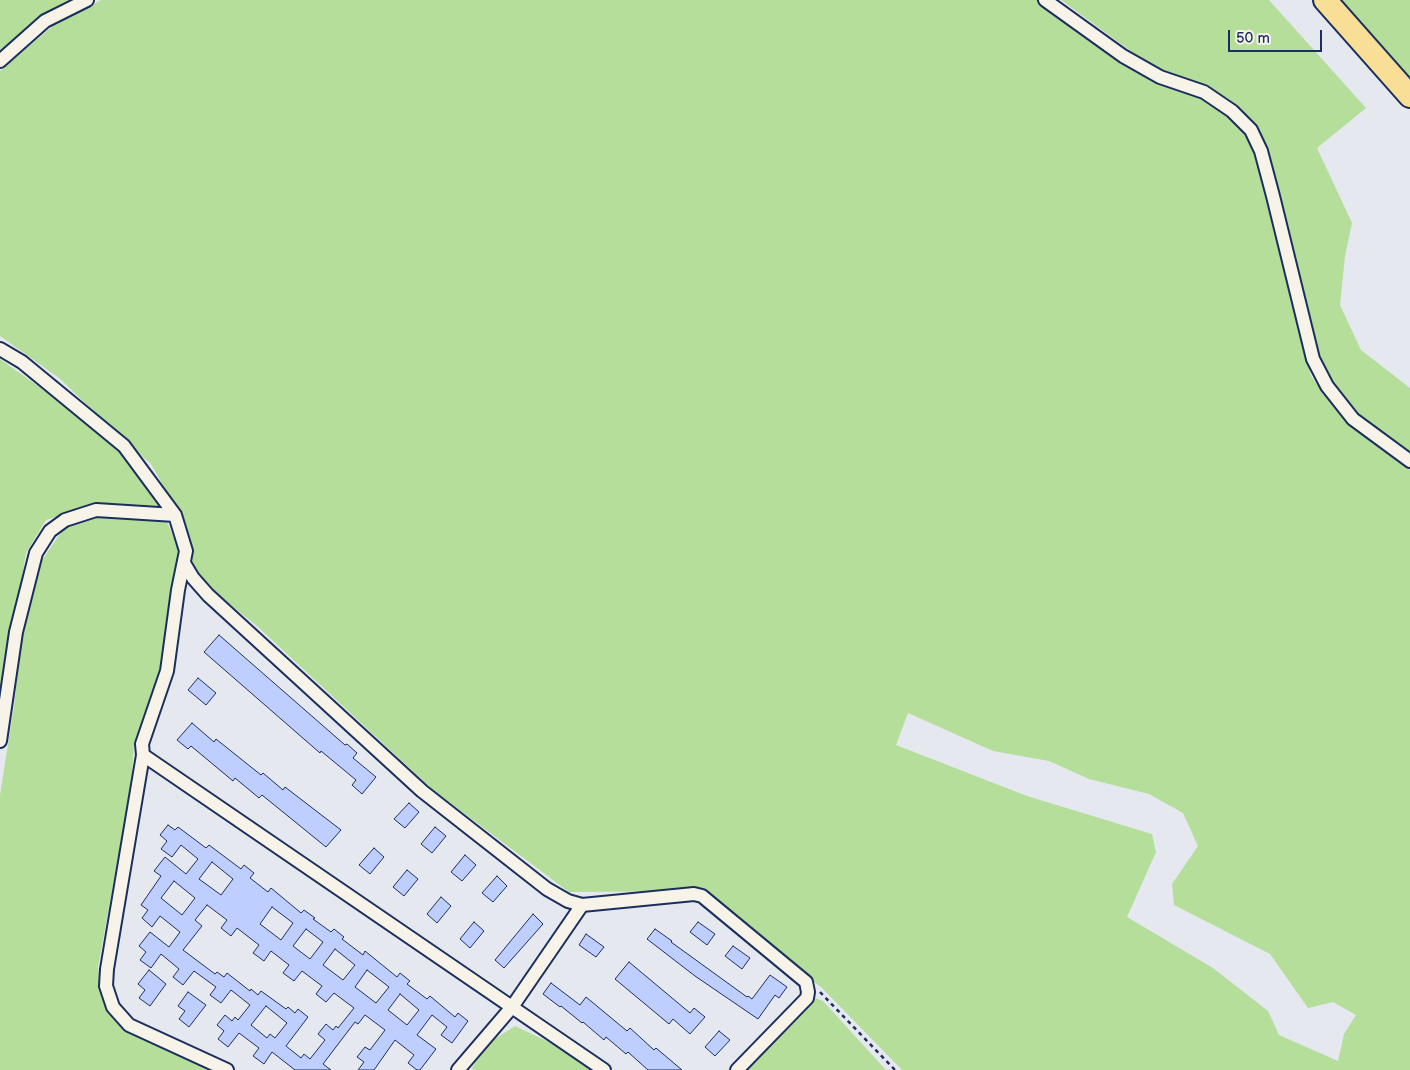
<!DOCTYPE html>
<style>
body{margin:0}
#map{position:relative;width:1410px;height:1070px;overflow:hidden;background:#e6e8ef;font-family:"Balsamiq Sans",sans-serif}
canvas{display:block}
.scale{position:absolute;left:1228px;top:30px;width:94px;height:22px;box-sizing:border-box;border:2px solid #1b2f5e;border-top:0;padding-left:6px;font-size:15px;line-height:18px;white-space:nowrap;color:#1b2f5e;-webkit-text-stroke:4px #f7f3e8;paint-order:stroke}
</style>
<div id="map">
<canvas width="1410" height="1070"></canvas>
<div class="scale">50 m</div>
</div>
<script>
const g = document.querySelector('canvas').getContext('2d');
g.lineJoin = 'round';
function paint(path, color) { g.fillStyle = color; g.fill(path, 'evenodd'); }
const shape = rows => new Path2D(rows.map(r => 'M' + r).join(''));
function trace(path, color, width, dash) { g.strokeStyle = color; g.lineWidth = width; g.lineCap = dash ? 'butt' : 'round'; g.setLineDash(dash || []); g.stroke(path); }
paint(shape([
 [0,0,74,0,39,18,0,50],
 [101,0,1037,0,1114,58,1164,85,1214,102,1239,120,1257,154,1311,376,1346,421,1410,469,1410,1070,902,1070,822,988,702,891,569,892,433,790,257,626,196,577,192,568,191,556,179,514,151,464,129,445,59,378,0,336,0,71,54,25],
 [908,713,993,751,1049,761,1089,779,1149,794,1183,813,1198,846,1172,884,1174,905,1270,954,1308,1008,1333,1002,1356,1015,1344,1034,1338,1061,1279,1035,1268,1011,1213,968,1127,917,1156,852,1152,834,1027,796,896,745],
 [1061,0,1269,0,1366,108,1317,148,1352,223,1345,256,1340,305,1361,350,1410,388,1410,455,1379,431,1346,403,1323,373,1313,344,1266,152,1252,122,1229,99,1147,63],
 [1340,0,1410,0,1410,79,1359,21],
 [0,359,68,407,121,450,161,508,97,503,46,520,26,553,0,708],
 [90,516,167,522,180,553,160,673,134,745,131,787,98,967,100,992,111,1011,214,1070,0,1070,0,795,14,706,23,625,38,566,64,528],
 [816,998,823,1001,886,1070,747,1070],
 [515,1026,549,1042,596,1070,473,1070,472,1068,487,1044]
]), '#b5de9b');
const building = shape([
 [219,635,345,745,347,744,357,753,353,758,376,777,362,794,352,785,356,780,321,751,320,753,204,652,219,635],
 [198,678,216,693,206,705,188,690,198,678],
 [192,723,214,742,216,739,261,775,263,773,283,790,285,787,341,830,326,847,262,795,259,798,235,778,233,781,191,746,188,749,177,740,192,723],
 [409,803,419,812,405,828,394,819,409,803],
 [168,825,175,830,178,827,206,848,209,845,241,869,244,865,254,873,250,878,268,892,271,888,301,913,304,910,315,918,313,919,331,932,334,929,344,937,342,939,363,955,365,951,397,977,400,973,410,981,407,984,427,999,430,996,455,1017,458,1013,468,1021,452,1043,441,1035,447,1027,432,1015,417,1035,436,1049,420,1070,417,1070,408,1063,414,1055,395,1040,374,1070,358,1070,364,1062,357,1057,365,1047,370,1050,385,1030,365,1015,358,1024,355,1022,323,1064,331,1070,295,1070,272,1052,264,1064,253,1056,259,1048,239,1033,228,1047,218,1039,224,1031,217,1025,225,1015,232,1021,235,1017,238,1020,250,1005,231,990,221,1003,210,995,216,987,194,971,183,985,173,977,179,969,161,954,151,968,140,960,146,952,139,946,150,932,169,947,180,932,160,916,152,927,142,918,148,910,141,905,161,876,154,871,165,857,186,874,198,859,181,845,172,857,161,849,167,841,160,835,168,825],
 [212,862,233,879,221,895,199,879,212,862],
 [174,881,195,898,182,915,161,898,174,881],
 [207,905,227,920,221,928,231,936,237,928,259,945,253,953,264,961,271,951,289,965,283,973,294,981,302,971,322,986,316,994,326,1002,334,993,354,1008,338,1028,336,1026,333,1030,326,1024,318,1034,325,1040,310,1059,304,1054,301,1058,286,1046,308,1017,298,1009,295,1013,288,1007,286,1009,261,991,258,995,251,989,250,991,227,973,224,977,217,972,215,974,183,950,202,926,195,920,207,905],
 [272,907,293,923,281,940,260,924,272,907],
 [306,929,323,942,310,959,293,946,306,929],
 [335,949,355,965,343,980,323,965,335,949],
 [367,970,389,987,376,1003,355,987,367,970],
 [400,994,419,1010,407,1025,388,1010,400,994],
 [266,1006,287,1023,275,1038,270,1034,267,1038,251,1025,266,1006],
 [435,827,446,836,432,853,421,844,435,827],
 [374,848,384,857,370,874,359,865,374,848],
 [465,855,476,865,462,881,451,872,465,855],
 [407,870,418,879,404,896,393,887,407,870],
 [497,876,507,886,493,902,482,893,497,876],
 [441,897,451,906,437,923,427,914,441,897],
 [533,914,543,924,504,968,495,960,533,914],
 [474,922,484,931,470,948,460,939,474,922],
 [698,922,715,934,707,945,690,932,698,922],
 [655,929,672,941,671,942,747,997,748,996,752,999,770,975,787,987,779,998,775,995,758,1019,695,976,647,939,655,929],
 [586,934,604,947,596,957,579,945,586,934],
 [733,946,750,958,742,969,725,956,733,946],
 [629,962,690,1013,694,1008,705,1017,690,1034,673,1019,669,1024,615,979,629,962],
 [149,970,166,984,150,1006,139,998,145,990,138,984,149,970],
 [551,983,580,1005,586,997,627,1031,630,1028,654,1050,656,1048,682,1070,648,1070,628,1052,626,1054,606,1037,604,1040,583,1022,582,1023,561,1006,560,1007,543,994,551,983],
 [188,992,206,1005,189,1027,179,1019,185,1011,178,1006,188,992],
 [719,1031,730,1040,715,1056,705,1047,719,1031]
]);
paint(building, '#becfff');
trace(building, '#1b2f5e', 1);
const minor = shape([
 [1045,0,1123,56,1160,77,1204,92,1232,111,1251,130,1261,151,1273,196,1313,359,1327,386,1353,419,1410,461],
 [0,61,45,21,87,0],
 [0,349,22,362,124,446,175,515,186,551,178,590,167,671,142,744,143,755,107,969,106,986,113,1007,129,1025,227,1070],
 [184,563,193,578,208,595,422,791,547,889,568,901,582,905,694,894,702,896,806,982,808,992,807,998,737,1070],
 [0,741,16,632,36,553,50,531,65,520,96,510,175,515],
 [143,755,604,1070],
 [458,1070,512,1007,582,905]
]);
const motorway = shape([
 [1325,0,1410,96]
]);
trace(minor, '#1b2f5e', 16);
trace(motorway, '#1b2f5e', 26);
trace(shape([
 [820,992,895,1070]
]), '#1b2f5e', 2.5, [4, 4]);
trace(minor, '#f7f3e8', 12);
trace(motorway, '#f9df96', 22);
</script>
